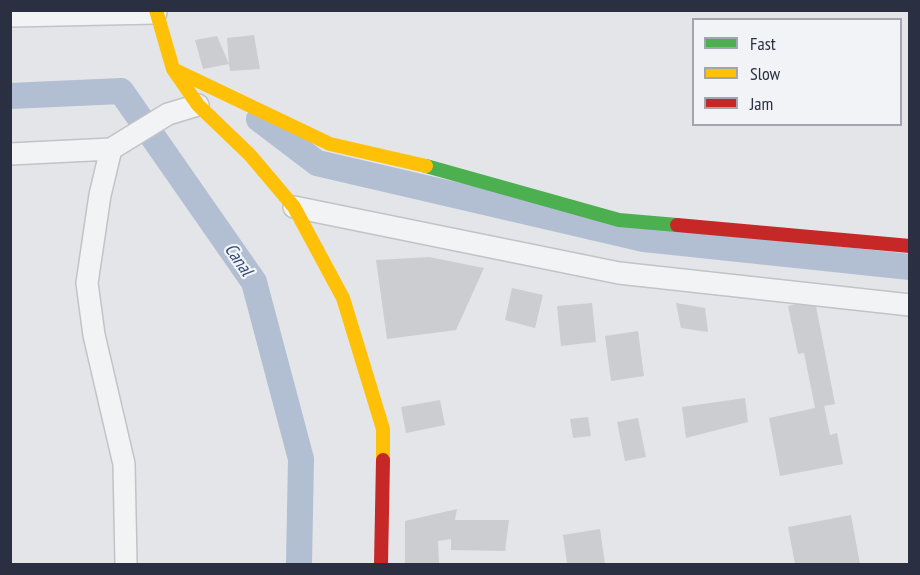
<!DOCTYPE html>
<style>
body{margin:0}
#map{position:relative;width:920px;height:575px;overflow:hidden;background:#e3e5e8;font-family:"PT Sans Narrow",sans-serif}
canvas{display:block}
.frame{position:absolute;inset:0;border:12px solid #2a3041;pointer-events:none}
.legend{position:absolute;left:692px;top:18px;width:210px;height:108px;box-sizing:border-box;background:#f1f3f7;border:2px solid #a1a5ae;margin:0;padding:8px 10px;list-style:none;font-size:18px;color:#2a3041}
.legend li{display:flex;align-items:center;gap:12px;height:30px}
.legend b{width:30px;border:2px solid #a1a5ae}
</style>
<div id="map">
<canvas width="920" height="575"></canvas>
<div class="frame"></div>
<ul class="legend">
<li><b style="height:8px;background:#4caf50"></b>Fast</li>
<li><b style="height:8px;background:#ffc107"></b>Slow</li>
<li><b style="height:8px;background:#c62828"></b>Jam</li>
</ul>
</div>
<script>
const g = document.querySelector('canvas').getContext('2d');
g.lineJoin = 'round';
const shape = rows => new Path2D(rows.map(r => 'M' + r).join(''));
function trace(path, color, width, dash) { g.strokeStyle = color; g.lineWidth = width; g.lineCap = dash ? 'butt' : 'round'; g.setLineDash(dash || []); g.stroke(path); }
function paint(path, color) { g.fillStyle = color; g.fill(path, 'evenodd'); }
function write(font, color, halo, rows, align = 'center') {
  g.font = font + ' "PT Sans Narrow",sans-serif'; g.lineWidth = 4.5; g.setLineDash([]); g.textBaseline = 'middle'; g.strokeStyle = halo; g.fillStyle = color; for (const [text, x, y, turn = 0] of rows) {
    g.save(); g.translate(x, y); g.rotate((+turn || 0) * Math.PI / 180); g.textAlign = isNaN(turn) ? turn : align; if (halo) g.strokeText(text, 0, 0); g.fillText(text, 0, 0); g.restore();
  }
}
trace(shape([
 [10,96,121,91,254,282,301,459,299,564],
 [259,119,317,163,644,239,910,267]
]), '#b2bed2', 26);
paint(shape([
 [254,35,260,69,230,71,229,64,203,69,195,40,217,36,229,64,227,38],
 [429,257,484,268,456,330,387,339,376,260],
 [512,288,543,295,535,328,505,320],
 [815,301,835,404,824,406,830,435,837,433,843,464,780,476,769,418,815,408,804,353,798,354,788,306],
 [592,303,596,342,561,346,557,306],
 [676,303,705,308,708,332,681,328],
 [638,331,644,376,611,381,605,336],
 [745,398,748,422,686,438,682,407],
 [440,400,445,425,406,433,401,407],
 [588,417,591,436,573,438,570,419],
 [638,418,646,457,625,461,617,422],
 [457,509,455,520,509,520,505,551,451,550,451,539,438,541,439,563,405,564,405,521],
 [851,515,860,564,795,564,788,527],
 [600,529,605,564,566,564,567,563,563,535]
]), '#cbcdd0');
const street = shape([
 [10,16,156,13],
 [111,149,100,195,87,283,94,335,124,464,126,564],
 [10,154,111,149,168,114,198,105],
 [294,207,619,273,910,305]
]);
trace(street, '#c1c3c6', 24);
trace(street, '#f2f3f5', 21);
trace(shape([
 [426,166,619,220,677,225]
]), '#4caf50', 14);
trace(shape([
 [156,10,173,69,198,105,250,155,294,207,343,298,383,429,383,460],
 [173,69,330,144,426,166]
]), '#ffc107', 14);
trace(shape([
 [677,225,910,246],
 [381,564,383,460]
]), '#c62828', 14);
write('italic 18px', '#354b75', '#f1f3f7', [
 ["Canal",238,260,55]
]);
</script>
